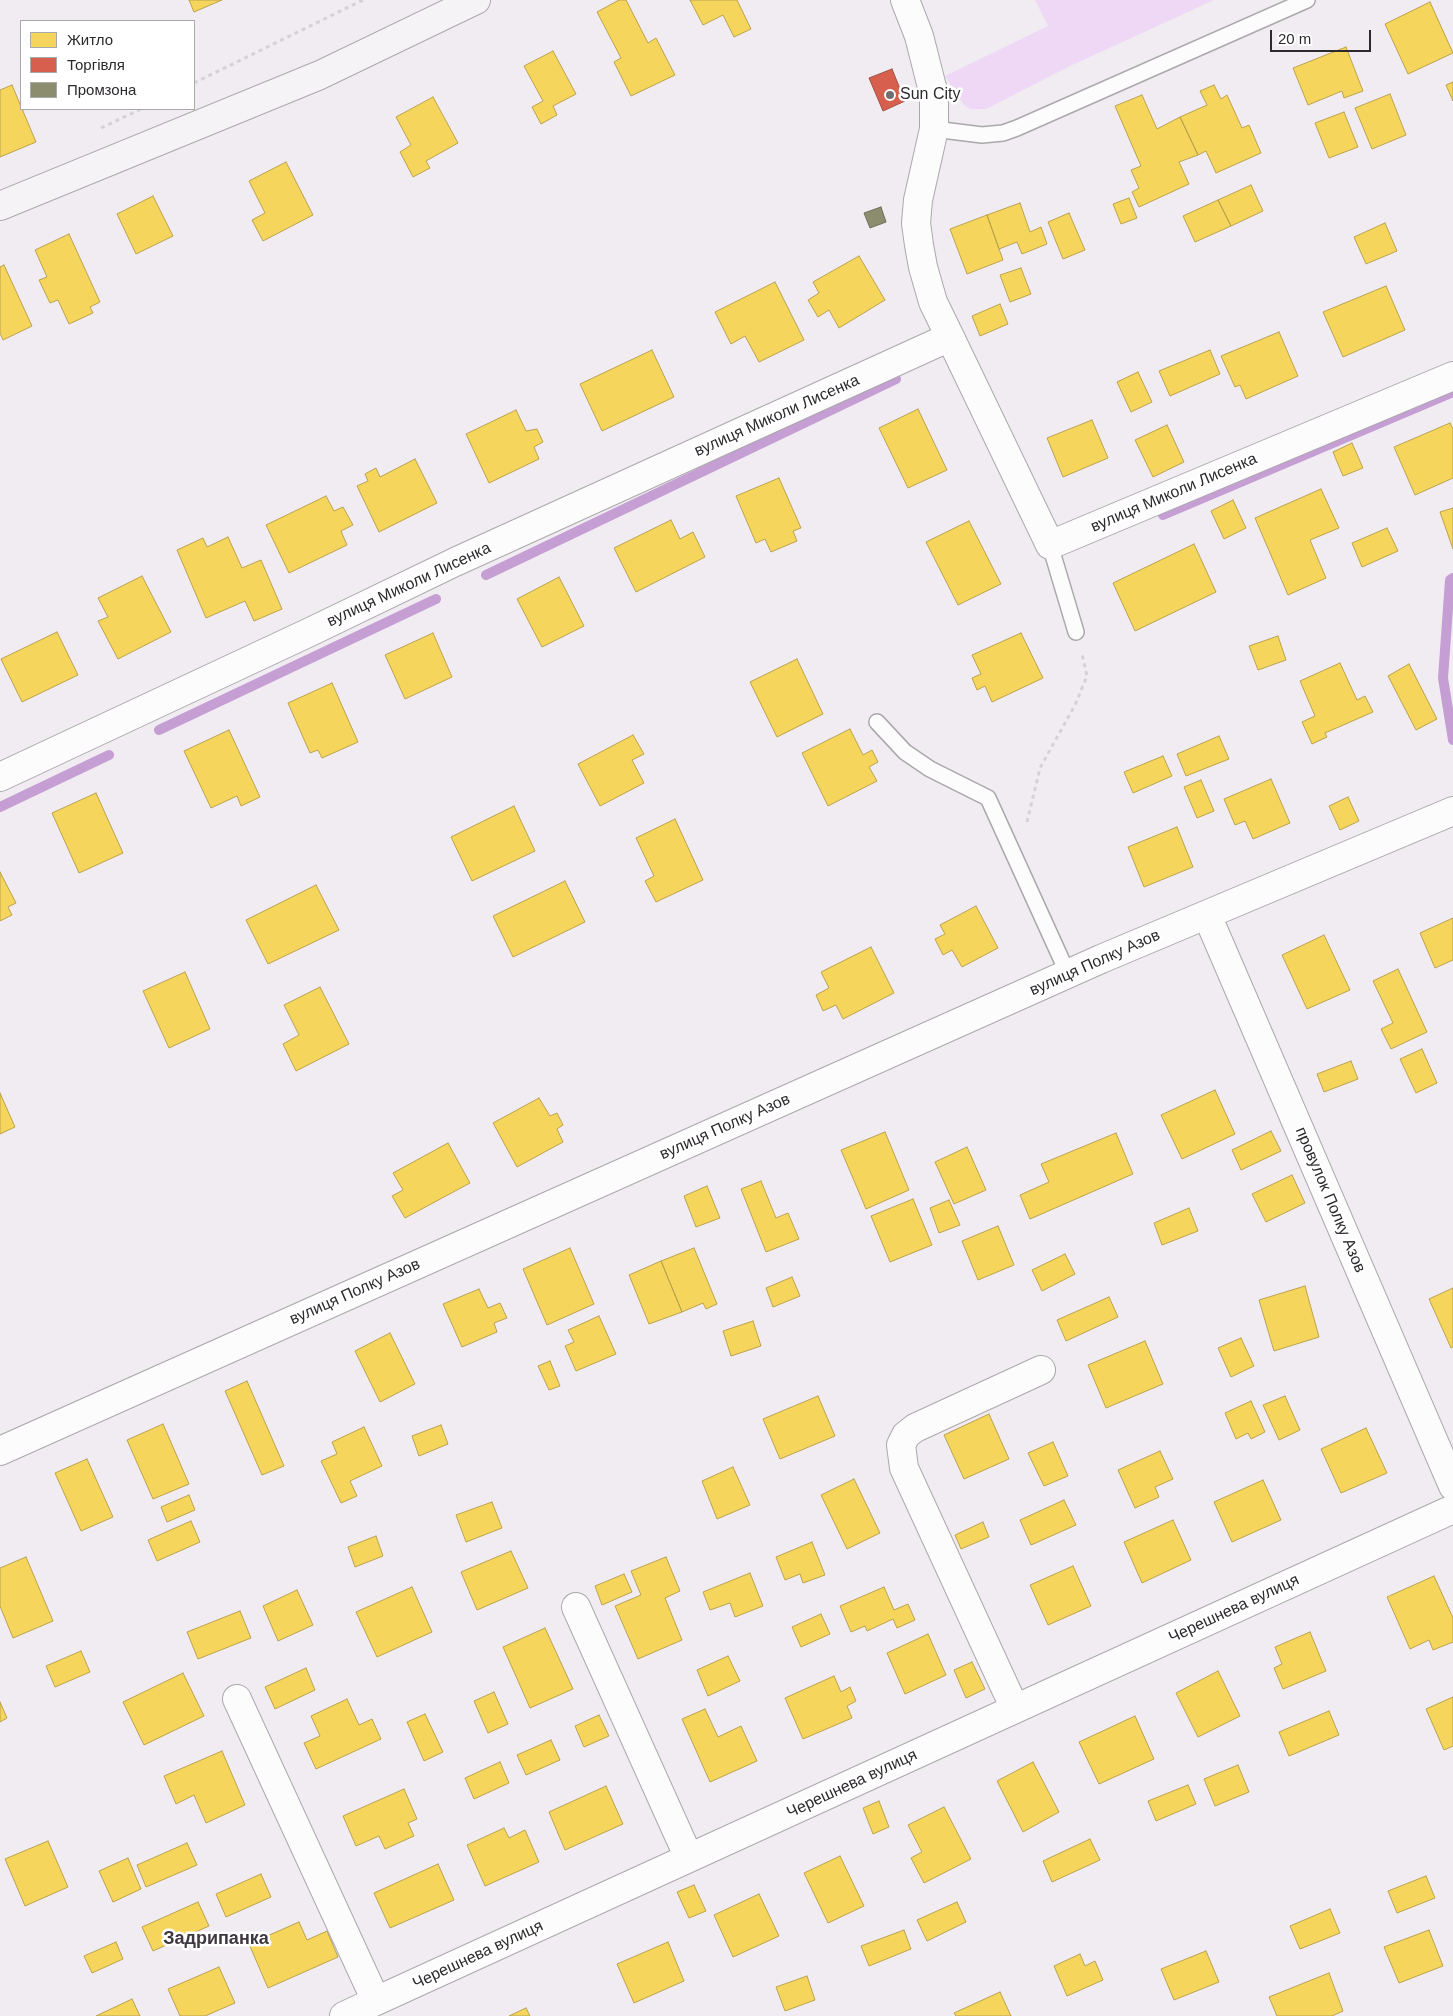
<!DOCTYPE html>
<meta charset="utf-8">
<style>
body{margin:0}
#map{position:relative;width:1453px;height:2016px;overflow:hidden;background:#f0ecf1;font-family:Helvetica,sans-serif}
canvas{display:block}
.legend{position:absolute;left:20px;top:20px;width:175px;height:90px;box-sizing:border-box;background:#fff;border:1px solid #abaaab;margin:0;padding:6px 9px;list-style:none;font-size:15px;color:#2d2a2e}
.legend li{display:flex;align-items:center;gap:10px;height:25px}
.legend b{width:25px;border:1px solid #abaaab}
.scale{position:absolute;left:1270px;top:30px;width:101px;height:22px;box-sizing:border-box;border:2px solid #2d2a2e;border-top:0;padding-left:6px;font-size:15px;line-height:18px;white-space:nowrap;color:#2d2a2e;-webkit-text-stroke:4px #fff;paint-order:stroke}
</style>
<div id="map">
<canvas width="1453" height="2016"></canvas>
<ul class="legend">
<li><b style="height:14px;background:#f6d55c"></b>Житло</li>
<li><b style="height:14px;background:#d6604d"></b>Торгівля</li>
<li><b style="height:14px;background:#8c8c6e"></b>Промзона</li>
</ul>
<div class="scale">20 m</div>
</div>
<script>
const g = document.querySelector('canvas').getContext('2d');
g.lineJoin = 'round';
function paint(path, color) { g.fillStyle = color; g.fill(path, 'evenodd'); }
const shape = rows => new Path2D(rows.map(r => 'M' + r).join(''));
function trace(path, color, width, dash) { g.strokeStyle = color; g.lineWidth = width; g.lineCap = dash ? 'butt' : 'round'; g.setLineDash(dash || []); g.stroke(path); }
function write(font, color, halo, rows, align = 'center') {
  g.font = font + ' Helvetica,sans-serif'; g.lineWidth = 5; g.setLineDash([]); g.textBaseline = 'middle'; g.strokeStyle = halo; g.fillStyle = color; for (const [text, x, y, turn = 0] of rows) {
    g.save(); g.translate(x, y); g.rotate((+turn || 0) * Math.PI / 180); g.textAlign = isNaN(turn) ? turn : align; if (halo) g.strokeText(text, 0, 0); g.fillText(text, 0, 0); g.restore();
  }
}
paint(shape([
 [1035,0,1214,0,1070,66,986,109,970,109,964,105,945,76,1048,26]
]), '#eed8f6');
const homes = shape([
 [189,0,222,0,194,12,189,0],
 [619,0,626,0,648,43,656,38,675,75,631,96,614,62,621,58,597,12,619,0],
 [690,0,737,0,751,29,734,37,723,15,703,25,690,0],
 [1430,2,1453,53,1408,74,1385,24,1430,2],
 [1346,47,1363,91,1344,98,1342,91,1308,105,1293,68,1346,47],
 [553,51,576,94,553,106,557,115,541,124,532,107,543,101,524,66,553,51],
 [1453,82,1453,101,1446,85,1453,82],
 [12,85,36,142,0,157,0,90,12,85],
 [1214,85,1221,99,1227,95,1242,128,1249,125,1261,153,1216,173,1206,151,1198,155,1180,117,1207,105,1200,91,1214,85],
 [1390,94,1406,135,1372,149,1355,108,1390,94],
 [1142,95,1157,129,1180,117,1198,155,1179,162,1189,184,1139,207,1132,192,1139,188,1131,170,1141,166,1115,106,1142,95],
 [433,97,458,143,426,161,430,168,413,177,400,152,411,145,396,117,433,97],
 [1344,112,1358,147,1329,158,1315,123,1344,112],
 [286,162,313,215,263,241,252,220,265,213,249,181,286,162],
 [1251,185,1263,211,1231,226,1218,200,1251,185],
 [153,196,173,236,136,254,117,214,153,196],
 [1129,198,1137,218,1121,224,1113,204,1129,198],
 [1218,200,1231,226,1195,242,1183,216,1218,200],
 [1020,203,1030,232,1041,227,1047,244,1022,254,1017,242,999,249,987,215,1020,203],
 [1069,213,1085,250,1063,259,1048,222,1069,213],
 [987,215,1003,260,967,274,950,229,987,215],
 [1385,223,1397,251,1366,264,1354,237,1385,223],
 [69,234,100,302,90,307,93,313,69,324,58,300,50,303,39,280,47,277,35,250,69,234],
 [859,256,885,300,839,328,829,310,818,317,808,300,819,293,813,282,859,256],
 [4,265,32,326,3,340,0,333,0,267,4,265],
 [1021,268,1031,294,1010,302,1000,275,1021,268],
 [775,282,804,340,759,362,745,336,731,344,715,312,775,282],
 [1386,286,1405,330,1343,357,1323,312,1386,286],
 [1000,304,1008,324,980,336,972,316,1000,304],
 [1279,332,1298,376,1246,399,1240,385,1235,387,1221,356,1279,332],
 [652,350,674,397,602,431,580,384,652,350],
 [1210,350,1220,374,1170,396,1159,371,1210,350],
 [1138,372,1152,402,1131,412,1117,382,1138,372],
 [918,409,947,470,908,488,879,428,918,409],
 [516,410,526,431,537,429,543,442,534,447,539,459,489,483,466,434,516,410],
 [1092,420,1108,458,1063,477,1047,438,1092,420],
 [1450,423,1453,429,1453,478,1415,495,1394,447,1450,423],
 [1167,425,1184,462,1153,477,1135,440,1167,425],
 [1352,443,1363,468,1343,476,1333,452,1352,443],
 [415,459,437,503,379,532,357,486,368,481,365,474,376,468,380,477,415,459],
 [779,478,801,528,793,531,797,541,771,552,765,539,756,543,736,496,779,478],
 [1321,489,1339,528,1310,540,1326,578,1288,595,1255,518,1321,489],
 [326,496,334,511,343,507,353,525,341,531,347,545,289,573,266,525,326,496],
 [1233,500,1246,528,1224,539,1211,511,1233,500],
 [1453,508,1453,549,1440,512,1453,508],
 [671,520,680,539,693,532,705,557,636,592,614,548,671,520],
 [969,521,1001,584,958,605,926,542,969,521],
 [1387,528,1398,551,1362,567,1352,543,1387,528],
 [228,537,242,568,261,560,282,609,254,621,245,601,206,618,177,550,203,538,207,547,228,537],
 [1194,544,1216,592,1135,631,1113,583,1194,544],
 [142,576,171,632,118,659,98,621,108,617,98,598,142,576],
 [559,577,584,626,542,647,517,599,559,577],
 [57,632,78,675,22,702,1,659,57,632],
 [433,633,452,677,405,699,385,655,433,633],
 [1021,633,1043,678,992,702,985,686,977,690,972,678,981,674,972,655,1021,633],
 [1278,636,1286,660,1258,670,1249,646,1278,636],
 [797,659,823,714,777,737,750,682,797,659],
 [1340,663,1357,700,1365,696,1373,712,1325,733,1327,737,1312,744,1302,722,1315,716,1300,681,1340,663],
 [1409,664,1437,719,1416,730,1388,676,1409,664],
 [332,683,358,742,322,758,318,750,310,753,288,703,332,683],
 [850,729,863,755,872,750,878,762,869,767,877,781,828,806,802,753,850,729],
 [229,730,260,797,241,806,237,796,211,808,184,751,229,730],
 [633,735,644,754,632,760,644,783,600,806,578,764,633,735],
 [1219,736,1229,759,1186,776,1177,754,1219,736],
 [1163,756,1172,776,1133,793,1124,772,1163,756],
 [1271,779,1290,823,1253,839,1245,821,1235,825,1224,799,1271,779],
 [1201,780,1214,811,1197,818,1184,787,1201,780],
 [96,793,123,853,79,873,52,813,96,793],
 [1348,797,1359,821,1340,830,1329,806,1348,797],
 [514,806,535,851,472,881,451,837,514,806],
 [675,819,703,880,656,902,645,881,654,876,636,838,675,819],
 [1177,827,1193,867,1144,887,1128,847,1177,827],
 [0,872,16,903,8,907,12,915,0,921,0,872],
 [565,881,585,922,513,957,493,916,565,881],
 [316,885,339,930,268,964,246,920,316,885],
 [976,906,998,948,962,967,952,950,943,955,935,939,945,934,940,925,976,906],
 [1453,918,1453,960,1435,968,1420,933,1453,918],
 [1324,935,1350,990,1307,1009,1282,955,1324,935],
 [871,947,894,993,843,1019,836,1005,823,1011,816,995,829,988,821,972,871,947],
 [1398,969,1427,1032,1391,1049,1381,1029,1393,1023,1373,981,1398,969],
 [185,972,210,1029,169,1048,143,991,185,972],
 [320,987,349,1044,296,1071,283,1044,299,1035,284,1005,320,987],
 [1422,1049,1437,1083,1416,1093,1400,1059,1422,1049],
 [1351,1061,1358,1079,1324,1092,1317,1074,1351,1061],
 [1215,1090,1235,1134,1182,1159,1161,1115,1215,1090],
 [0,1093,15,1127,0,1134,0,1093],
 [539,1098,550,1116,557,1113,563,1125,557,1129,563,1142,517,1167,493,1123,539,1098],
 [1271,1131,1281,1151,1241,1170,1232,1150,1271,1131],
 [885,1132,909,1190,866,1209,841,1150,885,1132],
 [1116,1133,1133,1174,1030,1219,1020,1195,1049,1182,1041,1164,1116,1133],
 [448,1143,470,1183,405,1218,392,1196,403,1190,393,1173,448,1143],
 [967,1147,986,1190,954,1204,935,1162,967,1147],
 [1292,1175,1305,1203,1266,1222,1252,1194,1292,1175],
 [761,1181,776,1218,788,1213,799,1239,766,1252,741,1189,761,1181],
 [707,1186,720,1218,696,1227,684,1196,707,1186],
 [913,1199,932,1245,890,1262,871,1216,913,1199],
 [949,1200,960,1225,939,1233,930,1208,949,1200],
 [1189,1208,1198,1231,1162,1245,1154,1223,1189,1208],
 [998,1226,1014,1265,978,1280,962,1241,998,1226],
 [570,1248,594,1304,547,1325,523,1269,570,1248],
 [694,1248,717,1304,706,1309,703,1303,682,1312,661,1261,694,1248],
 [1065,1254,1075,1274,1042,1291,1032,1270,1065,1254],
 [661,1261,682,1312,649,1324,629,1275,661,1261],
 [792,1277,800,1296,773,1307,766,1288,792,1277],
 [1305,1286,1319,1337,1274,1351,1259,1300,1305,1286],
 [1453,1288,1453,1347,1451,1348,1429,1299,1453,1288],
 [479,1289,488,1308,500,1303,507,1318,494,1323,497,1332,462,1347,443,1304,479,1289],
 [1109,1297,1118,1317,1066,1341,1057,1320,1109,1297],
 [599,1316,616,1354,576,1371,565,1346,574,1342,568,1330,599,1316],
 [753,1321,761,1346,731,1356,723,1331,753,1321],
 [390,1333,415,1384,380,1402,355,1351,390,1333],
 [1241,1338,1254,1366,1231,1377,1218,1348,1241,1338],
 [1145,1341,1163,1384,1106,1408,1088,1365,1145,1341],
 [550,1361,560,1386,549,1390,538,1366,550,1361],
 [247,1381,284,1466,262,1475,225,1391,247,1381],
 [818,1396,835,1436,780,1459,763,1419,818,1396],
 [1285,1396,1300,1430,1279,1440,1263,1405,1285,1396],
 [1251,1401,1265,1432,1251,1439,1248,1433,1236,1439,1225,1413,1251,1401],
 [989,1414,1009,1459,964,1479,944,1435,989,1414],
 [163,1424,189,1484,153,1499,127,1440,163,1424],
 [441,1425,448,1444,419,1456,412,1436,441,1425],
 [364,1427,382,1466,350,1481,357,1496,341,1503,321,1461,337,1454,332,1442,364,1427],
 [1366,1428,1387,1473,1341,1493,1321,1449,1366,1428],
 [1053,1442,1068,1476,1044,1486,1028,1453,1053,1442],
 [1160,1451,1173,1479,1155,1487,1159,1497,1135,1508,1118,1470,1160,1451],
 [87,1459,113,1517,81,1531,55,1473,87,1459],
 [733,1467,750,1505,717,1519,702,1481,733,1467],
 [854,1479,880,1533,847,1549,821,1495,854,1479],
 [1263,1480,1281,1520,1232,1542,1214,1502,1263,1480],
 [189,1495,195,1510,167,1522,161,1507,189,1495],
 [1064,1500,1076,1525,1031,1545,1020,1520,1064,1500],
 [492,1502,502,1528,466,1542,456,1515,492,1502],
 [1173,1520,1191,1560,1142,1583,1124,1542,1173,1520],
 [191,1521,200,1542,157,1561,148,1540,191,1521],
 [983,1522,989,1537,961,1549,955,1535,983,1522],
 [376,1536,383,1556,355,1567,348,1547,376,1536],
 [812,1542,825,1575,803,1583,800,1574,785,1580,776,1557,812,1542],
 [511,1551,528,1588,477,1610,461,1572,511,1551],
 [26,1557,53,1621,13,1638,0,1606,0,1568,26,1557],
 [666,1557,680,1591,665,1598,682,1640,638,1659,615,1606,641,1595,631,1571,666,1557],
 [1073,1566,1091,1606,1048,1625,1030,1585,1073,1566],
 [750,1573,763,1606,735,1617,730,1603,710,1610,703,1592,750,1573],
 [624,1574,632,1592,602,1605,595,1586,624,1574],
 [1434,1576,1453,1618,1453,1642,1433,1650,1429,1640,1410,1649,1387,1597,1434,1576],
 [412,1587,432,1632,377,1657,356,1612,412,1587],
 [884,1587,894,1610,908,1604,915,1620,897,1628,893,1619,867,1631,865,1626,851,1632,840,1606,884,1587],
 [297,1590,313,1625,278,1641,263,1606,297,1590],
 [240,1611,251,1638,198,1659,187,1632,240,1611],
 [821,1614,830,1634,801,1647,792,1627,821,1614],
 [545,1628,573,1689,530,1708,503,1647,545,1628],
 [1310,1632,1326,1671,1283,1689,1274,1668,1282,1664,1275,1647,1310,1632],
 [928,1634,946,1675,905,1694,887,1653,928,1634],
 [81,1651,90,1672,55,1687,46,1666,81,1651],
 [728,1656,740,1681,708,1696,697,1670,728,1656],
 [972,1662,985,1689,966,1698,954,1670,972,1662],
 [306,1668,315,1690,275,1709,265,1687,306,1668],
 [1218,1671,1240,1716,1198,1737,1176,1693,1218,1671],
 [183,1673,204,1716,144,1745,123,1702,183,1673],
 [834,1676,841,1692,850,1687,856,1701,847,1706,852,1718,803,1739,785,1698,834,1676],
 [494,1692,508,1724,488,1733,474,1701,494,1692],
 [1453,1697,1453,1746,1444,1750,1426,1709,1453,1697],
 [347,1699,359,1725,372,1719,381,1739,316,1769,304,1743,320,1736,311,1716,347,1699],
 [0,1702,7,1718,0,1722,0,1702],
 [705,1709,718,1737,741,1726,757,1761,710,1782,682,1719,705,1709],
 [1329,1711,1339,1735,1289,1756,1279,1732,1329,1711],
 [425,1714,443,1752,424,1761,407,1722,425,1714],
 [599,1715,609,1736,584,1747,575,1726,599,1715],
 [1135,1716,1154,1759,1099,1784,1079,1742,1135,1716],
 [551,1740,560,1760,526,1775,517,1755,551,1740],
 [222,1751,245,1805,206,1823,194,1795,176,1804,164,1776,222,1751],
 [500,1762,509,1783,474,1799,465,1778,500,1762],
 [1033,1762,1059,1812,1023,1832,997,1781,1033,1762],
 [1238,1765,1249,1792,1215,1806,1204,1779,1238,1765],
 [1188,1785,1196,1804,1156,1821,1148,1801,1188,1785],
 [606,1786,623,1824,565,1850,549,1812,606,1786],
 [404,1789,417,1819,408,1823,414,1836,385,1849,379,1836,356,1846,343,1816,404,1789],
 [879,1801,889,1827,873,1834,863,1808,879,1801],
 [944,1807,971,1859,924,1883,911,1858,922,1852,908,1825,944,1807],
 [504,1828,509,1838,525,1830,539,1862,485,1886,467,1845,504,1828],
 [1090,1839,1100,1860,1052,1882,1043,1861,1090,1839],
 [48,1841,68,1887,25,1906,5,1859,48,1841],
 [187,1843,197,1865,146,1887,137,1865,187,1843],
 [840,1856,864,1906,828,1923,804,1873,840,1856],
 [128,1858,141,1889,113,1902,99,1871,128,1858],
 [438,1864,454,1900,390,1928,374,1893,438,1864],
 [261,1874,271,1897,226,1917,216,1894,261,1874],
 [1426,1876,1435,1898,1397,1913,1388,1891,1426,1876],
 [694,1885,706,1911,689,1918,677,1892,694,1885],
 [759,1894,779,1936,733,1957,714,1915,759,1894],
 [198,1902,209,1926,153,1951,142,1927,198,1902],
 [957,1902,966,1922,927,1941,917,1920,957,1902],
 [1330,1909,1340,1933,1300,1949,1290,1926,1330,1909],
 [299,1922,307,1940,327,1931,338,1957,268,1988,249,1944,299,1922],
 [904,1930,911,1949,869,1966,861,1946,904,1930],
 [1429,1930,1443,1966,1399,1983,1384,1947,1429,1930],
 [116,1942,123,1959,92,1973,84,1956,116,1942],
 [668,1942,684,1981,634,2003,617,1964,668,1942],
 [1206,1951,1219,1982,1174,2000,1161,1969,1206,1951],
 [1080,1954,1085,1966,1095,1961,1103,1980,1067,1996,1054,1966,1080,1954],
 [219,1967,235,2003,205,2016,180,2016,168,1989,219,1967],
 [1329,1973,1343,2011,1332,2016,1277,2016,1269,1997,1329,1973],
 [807,1976,815,2000,785,2011,776,1987,807,1976],
 [1000,1992,1011,2016,956,2016,954,2013,1000,1992],
 [132,1999,140,2016,96,2016,132,1999],
 [526,2008,530,2016,509,2016,526,2008]
]);
paint(homes, '#f6d55c');
trace(homes, '#baa24e', 1);
const shops = shape([
 [892,69,905,101,883,111,869,78,892,69]
]);
paint(shops, '#d6604d');
trace(shops, '#a35044', 1);
const industry = shape([
 [881,207,886,222,870,228,864,213,881,207]
]);
paint(industry, '#8c8c6e');
trace(industry, '#706f5b', 1);
trace(shape([
 [1163,515,1453,392],
 [486,575,896,379],
 [1453,578,1450,580,1443,678,1453,740],
 [159,730,436,599],
 [0,807,109,755]
]), '#c59ed4', 10);
const lane = shape([
 [934,129,982,135,1003,133,1017,128,1307,0],
 [1050,545,1076,632],
 [877,722,905,752,930,769,988,798,1068,974]
]);
const street = shape([
 [905,0,919,36,934,95,934,129,918,200,916,223,919,245,923,267,933,302,950,337],
 [0,777,310,632,455,562,950,337,1050,545,1453,376],
 [1207,915,1453,1486],
 [0,1451,1101,959,1453,811],
 [237,1699,376,2001,689,1858,576,1607],
 [1015,1709,1453,1509],
 [689,1858,1015,1709,904,1468,901,1445,906,1435,915,1428,1041,1370],
 [344,2016,376,2001]
]);
const secondary = shape([
 [0,206,320,75,476,0]
]);
trace(lane, '#aba8ac', 18);
trace(street, '#aba8ac', 30);
trace(secondary, '#aba8ac', 30);
trace(shape([
 [194,83,363,0],
 [101,128,141,109],
 [1027,822,1040,768,1075,705,1087,676,1082,654]
]), '#d4d2d5', 3, [4, 4]);
trace(lane, '#fdfcfd', 15);
trace(street, '#fdfcfd', 28);
trace(secondary, '#f6f3f7', 28);
for (const [x, y, r, color] of [
 [890,95,5,"#716e72"]
]) { const dot = new Path2D(); dot.arc(x, y, r, 0, 2 * Math.PI); g.fillStyle = color; g.fill(dot); trace(dot, '#fff', 2); }
write('16px', '#2d2a2e', '#fff', [
 ["Sun City",900,95]
], 'left');
write('16px', '#2d2a2e', '#fff', [
 ["вулиця Миколи Лисенка",777,416,-24],
 ["вулиця Миколи Лисенка",1174,493,-23],
 ["вулиця Миколи Лисенка",409,585,-25],
 ["вулиця Полку Азов",1095,963,-24],
 ["вулиця Полку Азов",725,1127,-24],
 ["провулок Полку Азов",1330,1200,67],
 ["вулиця Полку Азов",355,1292,-24],
 ["Черешнева вулиця",1234,1609,-25],
 ["Черешнева вулиця",852,1784,-25],
 ["Черешнева вулиця",478,1955,-25]
]);
write('bold 18px', '#3d373f', '#fff', [
 ["Задрипанка",216,1939]
]);
</script>
